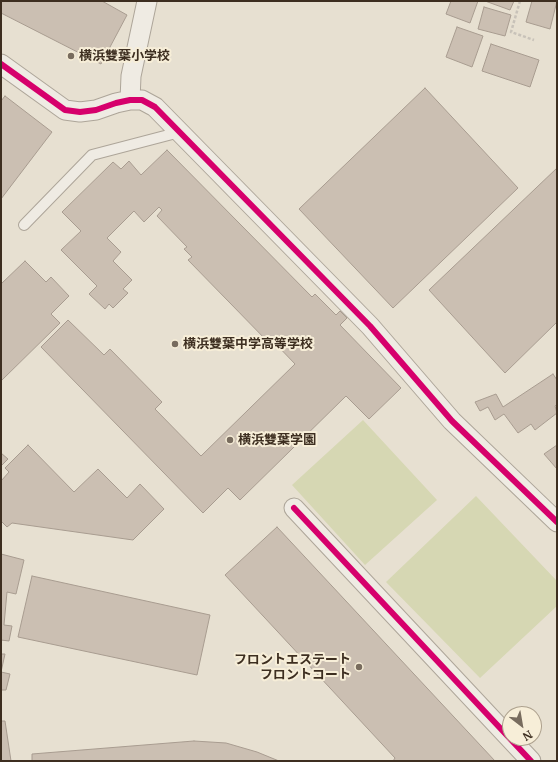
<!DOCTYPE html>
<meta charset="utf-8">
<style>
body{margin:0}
#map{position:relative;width:558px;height:762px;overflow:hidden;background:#e7e0d1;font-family:Merriweather,serif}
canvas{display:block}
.frame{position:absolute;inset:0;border:2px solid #3d2e20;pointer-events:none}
.north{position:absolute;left:502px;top:706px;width:40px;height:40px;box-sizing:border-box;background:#f7eed8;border:1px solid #ada18e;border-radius:50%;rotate:149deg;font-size:11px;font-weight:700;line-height:16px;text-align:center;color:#3d2e20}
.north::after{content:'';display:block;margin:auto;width:14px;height:18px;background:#786c5e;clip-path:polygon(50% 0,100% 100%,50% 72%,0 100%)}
</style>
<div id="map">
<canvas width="558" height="762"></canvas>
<div class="frame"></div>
<div class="north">N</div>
</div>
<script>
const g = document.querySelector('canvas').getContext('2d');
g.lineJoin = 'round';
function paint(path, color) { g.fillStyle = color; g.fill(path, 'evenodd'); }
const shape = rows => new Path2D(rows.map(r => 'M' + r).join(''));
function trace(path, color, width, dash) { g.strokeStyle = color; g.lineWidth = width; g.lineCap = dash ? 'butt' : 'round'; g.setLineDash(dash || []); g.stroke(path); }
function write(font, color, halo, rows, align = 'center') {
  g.font = font + ' Merriweather,"Noto Sans JP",serif'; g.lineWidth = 4; g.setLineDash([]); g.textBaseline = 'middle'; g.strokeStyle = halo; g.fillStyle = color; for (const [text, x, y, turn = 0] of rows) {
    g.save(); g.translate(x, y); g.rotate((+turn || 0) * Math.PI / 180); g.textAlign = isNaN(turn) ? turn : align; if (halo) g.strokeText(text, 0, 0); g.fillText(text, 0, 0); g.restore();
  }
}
paint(shape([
 [363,420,437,500,365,565,292,485],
 [476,496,557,581,557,606,480,678,386,582]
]), '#d6d7b3');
const building = shape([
 [1,1,102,1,127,15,101,64,1,13,1,1],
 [451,1,478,1,470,23,446,14,451,1],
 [485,1,514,1,510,10,485,1],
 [532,1,557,1,550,29,526,22,532,1],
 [484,7,511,15,505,36,478,29,484,7],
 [457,27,483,36,472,67,446,57,457,27],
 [491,44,539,60,530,87,482,71,491,44],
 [425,88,518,188,393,308,299,209,425,88],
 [5,96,52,132,1,199,1,101,5,96],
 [167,150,312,297,315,294,336,315,340,311,347,318,340,325,401,388,369,419,346,396,240,500,228,488,203,513,41,347,68,320,104,355,110,349,162,402,155,409,201,456,295,364,273,341,270,344,188,260,192,257,184,249,187,247,157,216,162,210,159,207,144,222,134,211,107,238,121,252,113,261,132,280,123,289,128,293,113,308,109,304,105,309,89,294,97,286,61,250,81,231,62,212,113,162,121,169,129,161,141,175,167,150],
 [557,168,557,322,505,373,429,290,557,168],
 [25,261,46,282,51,277,69,296,51,314,60,323,1,381,1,284,25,261],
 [553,374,557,380,557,404,555,406,557,413,535,430,531,424,518,433,504,414,495,420,488,407,480,411,475,402,496,394,503,407,553,374],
 [28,445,74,492,98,469,127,498,140,484,164,509,133,540,12,523,7,527,1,521,1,481,9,472,5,468,28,445],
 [557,445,557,469,544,454,557,445],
 [1,453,8,459,1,466,1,453],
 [277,527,495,761,393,761,395,758,225,575,277,527],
 [1,554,24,560,16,594,7,592,4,625,12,626,9,641,1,640,1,642,1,554],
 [32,576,210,615,197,675,18,637,32,576],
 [1,654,5,654,1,672,10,674,6,690,1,690,1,654],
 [1,721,5,721,11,761,1,761,1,721],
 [194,741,226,743,257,752,279,761,32,761,32,754,194,741]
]);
paint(building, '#cbbfb2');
trace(building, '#a89c90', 1);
const service = shape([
 [24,225,92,155,180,132]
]);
const minor = shape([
 [1,64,65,110,80,112,96,110,116,103,130,100,142,100,155,107,370,326,452,421,557,522],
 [130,100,131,76,147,1],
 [294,508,531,761]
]);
trace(service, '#ada599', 12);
trace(minor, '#ada599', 21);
trace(shape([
 [520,1,511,32,534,40]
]), '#c8c2b9', 2.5, [3, 2]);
trace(service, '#efebe3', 10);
trace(minor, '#efebe3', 19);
trace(shape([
 [1,64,65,110,80,112,96,110,116,103,130,100,142,100,155,107,370,326,452,421,557,522],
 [294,508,531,761]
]), '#d6006c', 6);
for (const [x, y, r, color] of [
 [71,56,4,"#786c5e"],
 [175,344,4,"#786c5e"],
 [230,440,4,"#786c5e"],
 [359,667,4,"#786c5e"]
]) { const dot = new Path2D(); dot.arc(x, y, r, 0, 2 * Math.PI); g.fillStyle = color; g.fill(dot); trace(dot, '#f7eed8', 1.5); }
write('bold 13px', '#3d2e20', '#f7eed8', [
 ["横浜雙葉小学校",79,56],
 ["横浜雙葉中学高等学校",183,344],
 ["横浜雙葉学園",238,440],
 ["フロントエステート",351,660,"right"],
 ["フロントコート",351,675,"right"]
], 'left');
</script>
